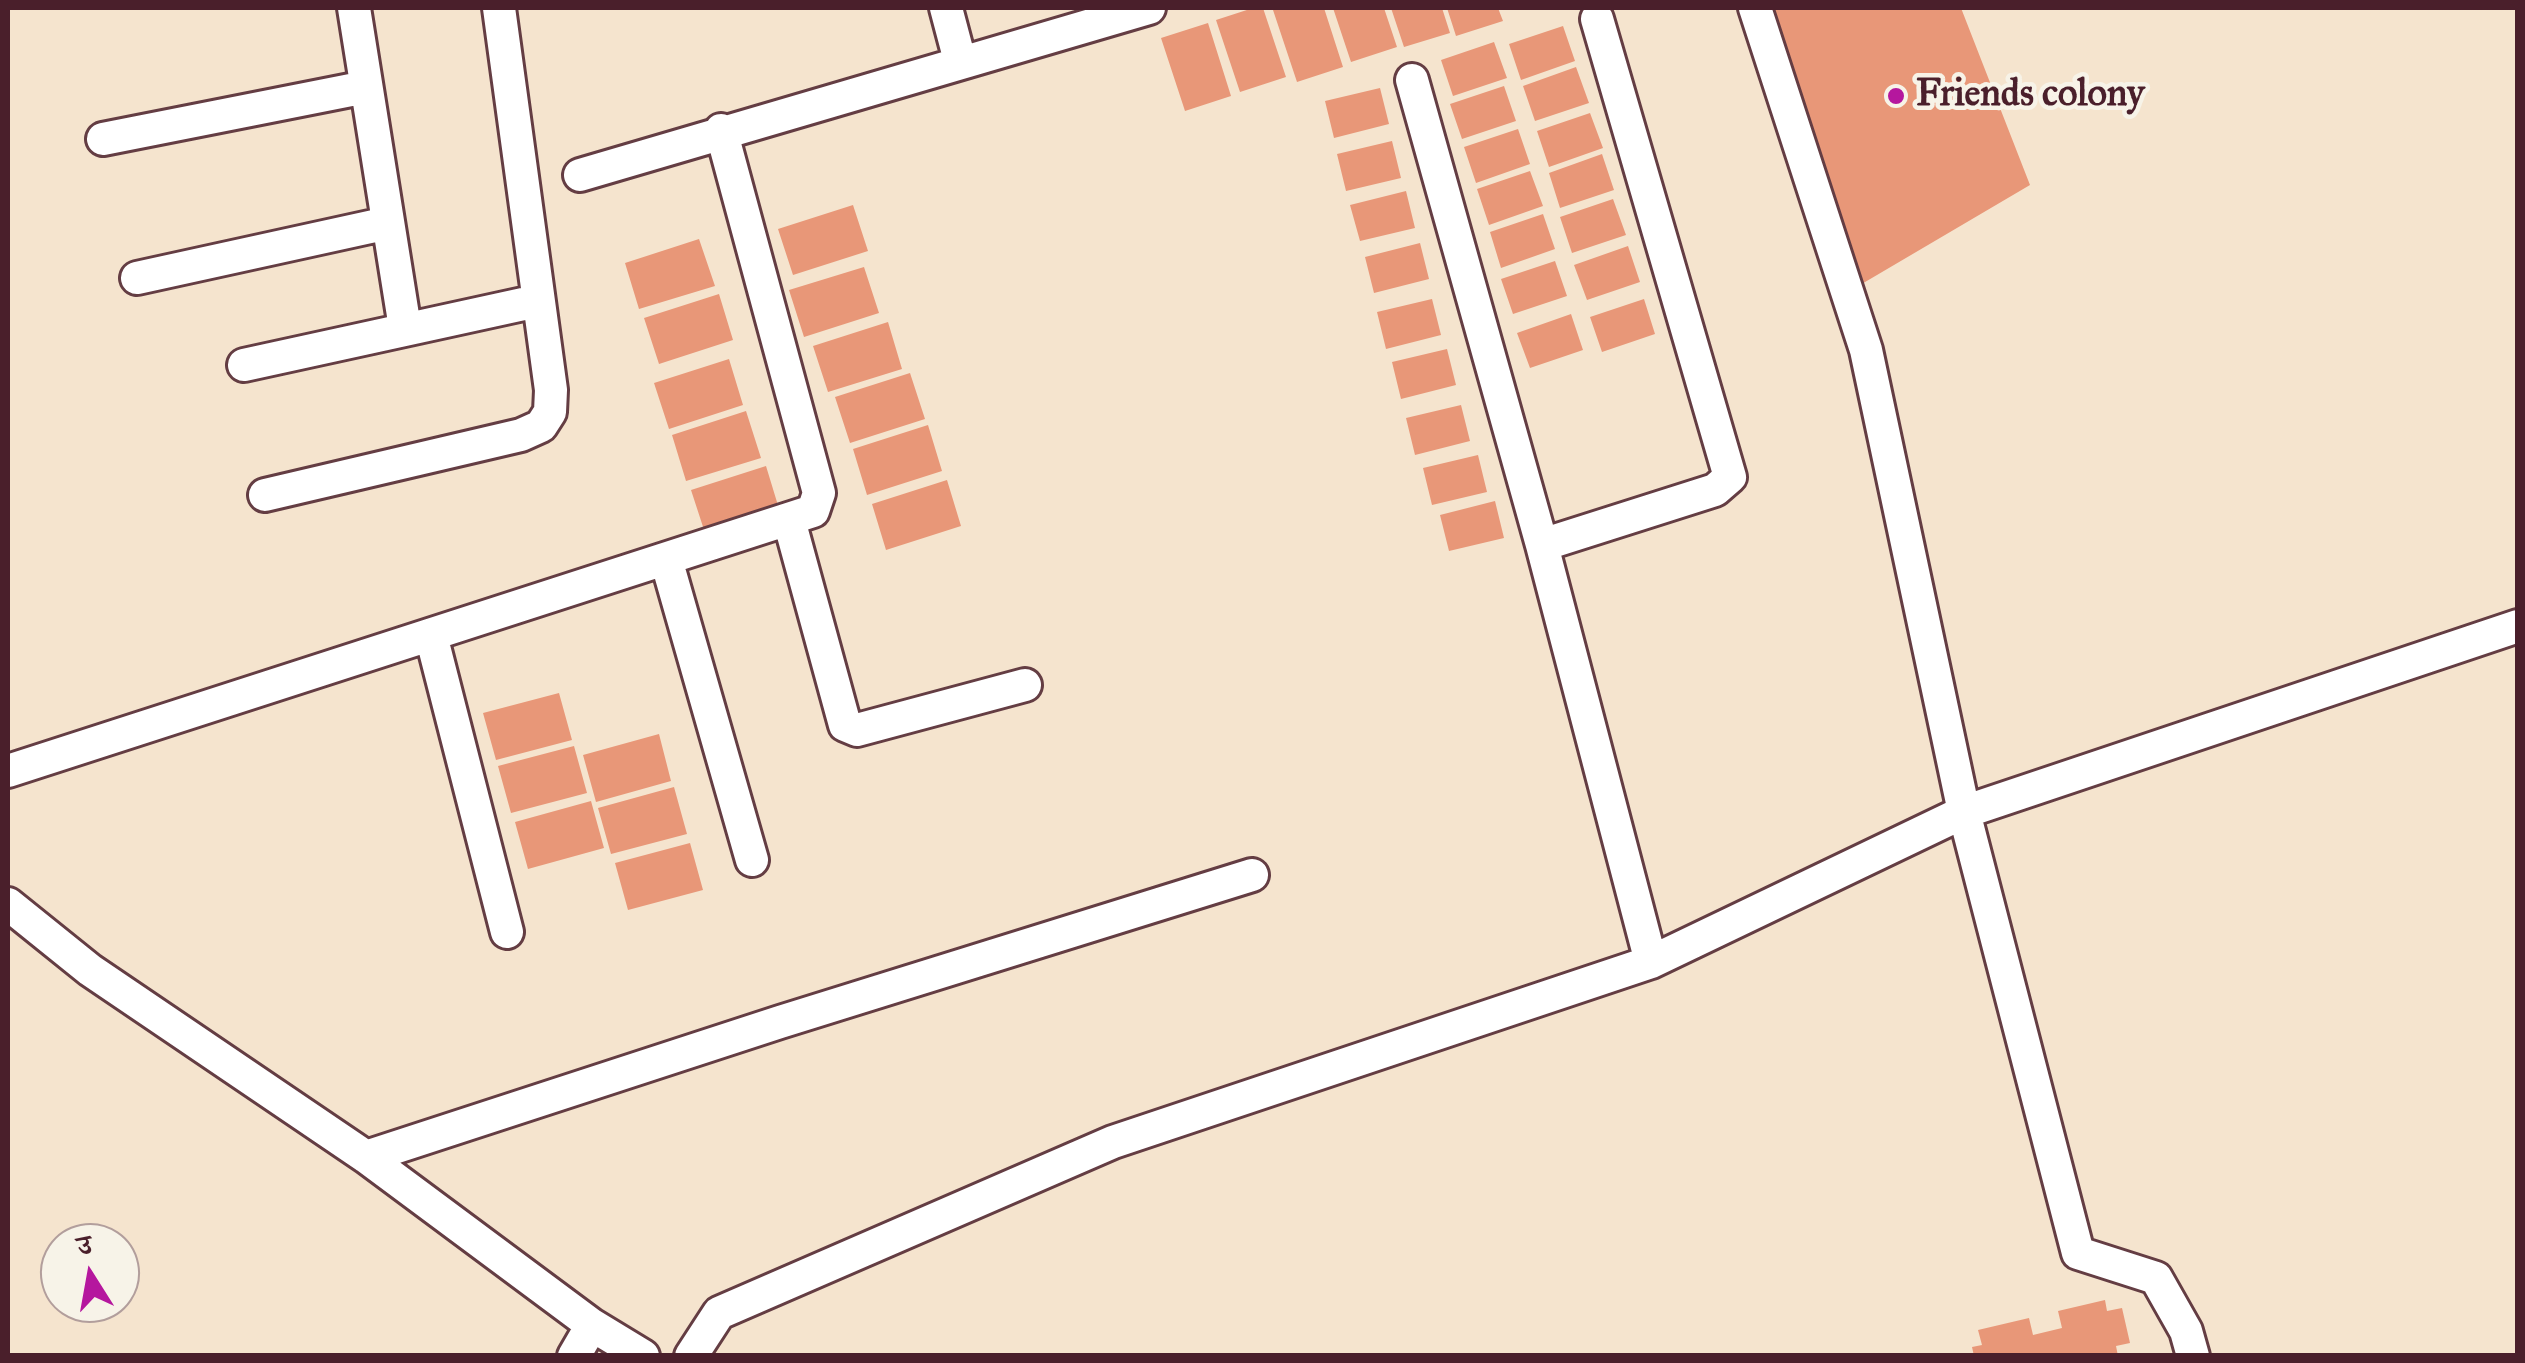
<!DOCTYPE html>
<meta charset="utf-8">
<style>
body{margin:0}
#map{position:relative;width:2525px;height:1363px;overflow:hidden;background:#f5e4ce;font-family:"IM FELL Great Primer","Noto Serif Devanagari",serif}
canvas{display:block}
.frame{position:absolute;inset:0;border:10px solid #4a1f2b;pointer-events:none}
.north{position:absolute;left:40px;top:1223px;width:100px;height:100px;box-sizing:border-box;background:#f7f3e8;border:2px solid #b29e9c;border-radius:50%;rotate:349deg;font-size:28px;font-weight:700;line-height:40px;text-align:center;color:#4a1f2b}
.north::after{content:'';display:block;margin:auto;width:35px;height:45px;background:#b5179e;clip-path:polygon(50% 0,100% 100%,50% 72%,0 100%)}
</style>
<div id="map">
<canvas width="2525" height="1363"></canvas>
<div class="frame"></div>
<div class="north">उ</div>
</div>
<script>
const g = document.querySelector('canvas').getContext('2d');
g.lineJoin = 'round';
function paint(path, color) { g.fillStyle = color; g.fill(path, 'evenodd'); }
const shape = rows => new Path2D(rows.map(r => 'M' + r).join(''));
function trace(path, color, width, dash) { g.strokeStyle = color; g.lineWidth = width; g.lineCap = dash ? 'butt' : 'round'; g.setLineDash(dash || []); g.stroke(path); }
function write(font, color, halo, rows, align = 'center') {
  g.font = font + ' "IM FELL Great Primer",serif'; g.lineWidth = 9; g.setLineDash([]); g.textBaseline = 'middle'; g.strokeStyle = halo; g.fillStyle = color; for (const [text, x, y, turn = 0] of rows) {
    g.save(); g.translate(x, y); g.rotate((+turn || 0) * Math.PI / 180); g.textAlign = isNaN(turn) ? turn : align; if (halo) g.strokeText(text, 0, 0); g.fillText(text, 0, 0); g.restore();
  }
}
paint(shape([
 [1253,8,1263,8,1286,77,1240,92,1216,20],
 [1279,8,1324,8,1343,67,1297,82,1273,10],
 [1333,8,1384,8,1397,47,1351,62],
 [1391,8,1442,8,1450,33,1404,47],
 [1447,8,1498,8,1503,21,1456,36],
 [1766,8,1961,8,2030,185,1860,285],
 [1208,23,1231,96,1185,111,1161,38],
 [1563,26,1575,61,1521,80,1509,44],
 [1494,42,1507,78,1453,96,1441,60],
 [1576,67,1589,103,1535,121,1523,86],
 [1504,86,1516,121,1462,139,1450,104],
 [1380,88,1389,124,1334,138,1325,101],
 [1590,113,1603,148,1549,167,1537,131],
 [1518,129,1530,164,1476,183,1464,147],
 [1392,141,1401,178,1346,191,1337,154],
 [1602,154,1614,190,1560,208,1549,173],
 [1530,171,1543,206,1489,225,1477,189],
 [1406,191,1415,228,1360,241,1350,205],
 [1613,199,1626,235,1572,253,1560,217],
 [853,205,868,251,793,275,778,229],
 [1543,214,1555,249,1501,268,1490,232],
 [699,239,715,286,639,309,625,263],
 [1420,243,1429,279,1374,293,1365,257],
 [1628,246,1640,282,1587,300,1574,265],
 [1555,261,1567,296,1513,314,1501,279],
 [864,267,879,313,804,337,789,290],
 [719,294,733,340,659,364,644,318],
 [1432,299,1441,335,1386,349,1377,312],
 [1644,299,1655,334,1602,352,1590,317],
 [1571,314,1583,350,1530,368,1517,333],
 [888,322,902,369,828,392,813,346],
 [1447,349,1456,385,1401,399,1392,362],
 [729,359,743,405,669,429,654,383],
 [910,373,925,419,850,443,835,397],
 [1461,405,1470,441,1415,455,1406,418],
 [746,411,761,458,686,481,672,435],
 [928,425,942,471,867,495,853,449],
 [1478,455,1487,492,1432,505,1423,468],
 [766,466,780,512,706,536,691,490],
 [947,480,961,526,886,550,872,504],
 [1495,501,1504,538,1449,551,1440,515],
 [559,693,572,740,496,760,483,713],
 [659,734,671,781,596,802,583,755],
 [574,746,587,793,511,813,498,766],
 [674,787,687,834,611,854,598,808],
 [591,801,604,848,528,869,515,822],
 [690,843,703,890,628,910,615,863],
 [2105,1300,2107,1311,2122,1308,2130,1343,2116,1346,2118,1356,1974,1356,1972,1347,1982,1345,1978,1330,2029,1318,2033,1335,2062,1328,2058,1311]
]), '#e89778');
const minor = shape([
 [354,8,405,328],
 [946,8,960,61],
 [1755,8,1866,350,1964,812,2078,1253,2156,1278,2186,1331,2193,1356],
 [1412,80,1542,545,1651,962],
 [103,139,366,87],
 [580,175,1149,8],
 [137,278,388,223],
 [244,365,537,301],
 [265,495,521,435,541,426,550,412,551,390,499,8],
 [789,520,845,725,857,730,1025,685],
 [1542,545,1715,490,1730,477,1597,19],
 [666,559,752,860],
 [431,635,507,932],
 [8,771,813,511,819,493,721,130],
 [8,904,90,970,366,1157,592,1325,643,1356],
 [366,1157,780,1022,1252,875],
 [574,1356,592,1325],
 [691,1356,719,1313,1113,1142,1651,962,1964,812,2518,626]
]);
trace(minor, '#643d43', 38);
trace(minor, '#fff', 32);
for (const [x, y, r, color] of [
 [1896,96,10,"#b5179e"]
]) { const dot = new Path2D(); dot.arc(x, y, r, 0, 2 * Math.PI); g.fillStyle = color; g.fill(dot); trace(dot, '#f7f3e8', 4); }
write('bold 38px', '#4a1f2b', '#f7f3e8', [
 ["Friends colony",1916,96]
], 'left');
</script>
